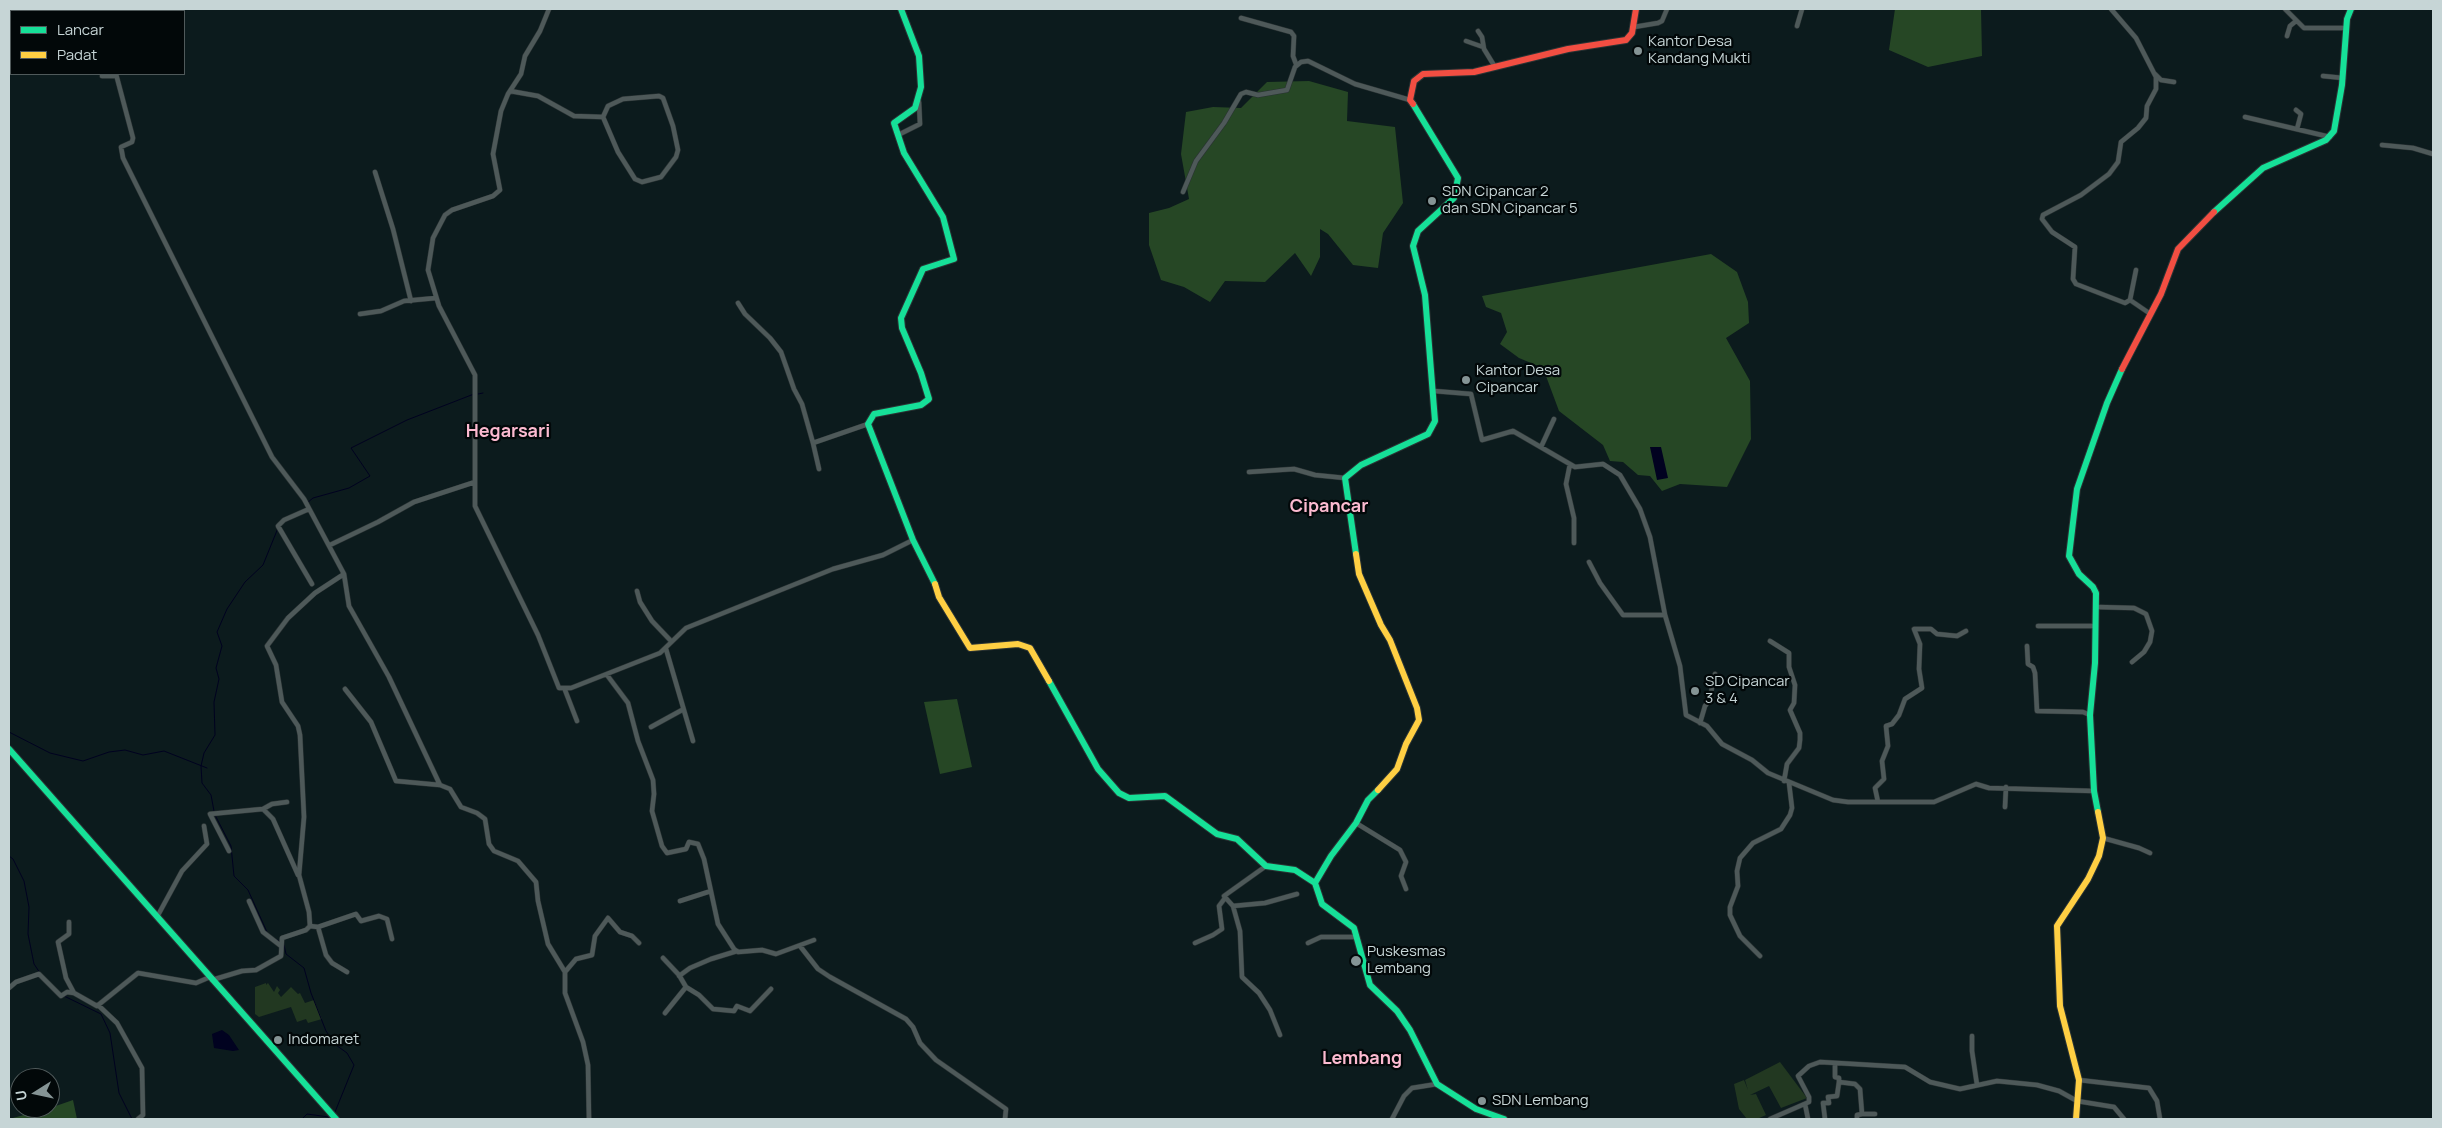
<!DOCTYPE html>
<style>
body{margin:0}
#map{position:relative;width:2442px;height:1128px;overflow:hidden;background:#0c1b1d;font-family:Manrope,sans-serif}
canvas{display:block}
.frame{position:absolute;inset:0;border:10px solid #c6d5d6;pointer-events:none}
.legend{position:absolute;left:10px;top:10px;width:175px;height:65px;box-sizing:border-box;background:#020809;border:1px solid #505a5b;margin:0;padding:6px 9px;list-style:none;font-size:15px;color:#c6d5d6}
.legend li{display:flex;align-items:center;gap:10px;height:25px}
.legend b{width:25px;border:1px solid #505a5b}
.north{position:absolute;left:10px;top:1068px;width:50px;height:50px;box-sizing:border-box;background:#020809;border:1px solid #505a5b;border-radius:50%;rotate:260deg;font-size:14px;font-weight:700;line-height:20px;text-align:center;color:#c6d5d6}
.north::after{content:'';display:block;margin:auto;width:18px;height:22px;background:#859495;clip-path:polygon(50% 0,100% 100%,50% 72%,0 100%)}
</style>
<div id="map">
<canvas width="2442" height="1128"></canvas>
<div class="frame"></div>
<ul class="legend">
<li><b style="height:6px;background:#16e098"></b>Lancar</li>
<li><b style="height:6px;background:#ffcf43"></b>Padat</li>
</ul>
<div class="north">U</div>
</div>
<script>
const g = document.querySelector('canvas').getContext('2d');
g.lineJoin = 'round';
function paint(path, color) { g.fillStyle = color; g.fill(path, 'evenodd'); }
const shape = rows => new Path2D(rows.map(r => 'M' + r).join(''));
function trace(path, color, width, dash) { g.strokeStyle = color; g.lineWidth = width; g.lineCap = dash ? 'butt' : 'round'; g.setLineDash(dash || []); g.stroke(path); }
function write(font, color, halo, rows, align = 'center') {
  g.font = font + ' Manrope,sans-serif'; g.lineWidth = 4.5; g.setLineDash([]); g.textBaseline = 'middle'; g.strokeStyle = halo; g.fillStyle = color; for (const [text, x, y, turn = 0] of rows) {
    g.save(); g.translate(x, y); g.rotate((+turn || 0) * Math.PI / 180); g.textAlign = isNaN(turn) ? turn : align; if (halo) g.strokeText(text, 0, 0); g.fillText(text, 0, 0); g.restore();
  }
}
paint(shape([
 [266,983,266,985,268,983,274,992,277,986,280,990,278,993,281,997,291,987,298,994,300,993,305,1003,314,1000,322,1019,308,1023,306,1019,297,1022,291,1007,259,1017,255,1014,255,987],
 [1780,1062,1807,1098,1781,1108,1769,1086,1750,1095,1756,1094,1766,1115,1757,1119,1747,1119,1739,1109,1734,1084,1744,1080,1748,1090,1745,1080]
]), '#223821');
paint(shape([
 [1895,9,1981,9,1982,56,1928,67,1889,50],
 [1309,81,1348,92,1347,121,1395,127,1403,203,1383,233,1378,268,1353,265,1328,234,1320,229,1320,257,1311,276,1295,253,1265,282,1225,281,1210,302,1184,287,1161,280,1149,245,1149,213,1169,208,1189,199,1181,154,1186,112,1213,107,1241,108,1267,82],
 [1711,254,1737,272,1748,302,1749,323,1726,338,1750,381,1751,439,1727,487,1680,484,1662,491,1650,476,1638,475,1623,462,1610,461,1603,445,1559,411,1543,368,1519,358,1500,344,1507,332,1501,313,1486,307,1482,296],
 [957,699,972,767,940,774,924,702],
 [73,1100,77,1119,9,1119,50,1108]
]), '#264725');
paint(shape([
 [1650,447,1661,447,1668,478,1657,480],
 [222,1030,229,1035,239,1050,233,1051,214,1048,212,1034]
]), '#010220');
trace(shape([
 [478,394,483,393],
 [307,503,313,498,349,488,370,476,351,448,407,420,474,394],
 [9,732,50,753,83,761,109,752,125,750,143,755,164,751,207,768],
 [214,811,211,795,202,783,201,766,204,753,215,735,214,702,219,679,216,668,222,646,217,632,227,609,245,582,263,565,278,528],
 [215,815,231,846,234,876,248,890,267,932],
 [9,856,13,859,24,881,29,907,28,934,34,964,40,973],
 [274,938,281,942],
 [284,945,286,954,304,968,311,993,326,1031,336,1045,347,1053,354,1065,335,1112],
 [64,996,101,1014,110,1033,119,1093,132,1119],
 [302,1119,307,1114,329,1117]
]), '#010220', 1);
const street = shape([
 [101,9,101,11],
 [549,9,540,31,525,56,521,74,508,94,501,111,493,154,500,190,493,196,452,210,445,215,433,238,428,270,439,306,475,375,475,506,538,635,559,688,571,688,660,653,686,628,833,569,883,555,913,540],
 [2111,9,2136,38,2156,77,2156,89,2147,106,2146,118,2138,128,2121,142,2118,162,2109,174,2081,195,2043,215,2042,219,2052,232,2075,247,2073,279,2076,284,2125,303,2130,300,2136,270],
 [2285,9,2304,28,2346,28],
 [1241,18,1291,32,1294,36,1293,56,1296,64],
 [1797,26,1802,9],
 [1634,27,1658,23,1662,21,1667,9],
 [1478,31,1482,37,1484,49,1495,67],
 [2287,36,2290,26,2296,21],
 [1466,41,1483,47],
 [116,74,133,138,132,142,121,147,123,158,272,457,304,499,344,574],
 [2155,74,2161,80,2174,82],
 [102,76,116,76],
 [2323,76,2343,78],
 [510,91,538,96,574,116,603,117,618,152,635,179,642,182,661,177,676,157,678,150,673,126,663,98,659,96,623,99,608,106,603,117],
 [2296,110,2301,114,2297,129],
 [2245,117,2330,137],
 [898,135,920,124,919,102],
 [2382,145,2413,148,2433,154],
 [375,172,393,229,411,301],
 [1183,192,1196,161,1224,123,1241,94,1246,92,1258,95,1287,90,1295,67,1301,62,1308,61,1355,84,1410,100],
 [2130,300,2149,313],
 [738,303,745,314,770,338,781,352,794,389,802,404,813,443,868,424],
 [360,314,381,311,404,301,436,298],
 [1434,391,1471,394,1482,440,1513,431,1575,467,1603,464,1620,475,1640,509,1650,537,1665,615,1680,666,1686,715,1707,726,1722,744,1752,760,1768,773,1833,800,1848,802,1934,802,1976,784,1989,788,2094,791],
 [813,443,819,469],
 [1541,447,1554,419],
 [1570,464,1566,484,1574,518,1574,543],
 [1249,472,1294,469,1315,475,1345,478],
 [309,509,284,520,278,526,312,584],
 [330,545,378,522,414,502,475,482],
 [1589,562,1600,583,1623,615,1665,615],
 [637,591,640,602,652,621,671,641],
 [2097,607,2134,608,2146,614,2152,631,2150,642,2144,652,2132,662],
 [2038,626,2096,626],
 [1770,641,1789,653,1789,667,1795,685,1794,703,1790,710,1800,733,1800,740,1799,748,1787,764,1784,781],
 [2027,646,2028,664,2033,667,2035,673,2037,711,2083,712,2090,715],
 [666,649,693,741],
 [607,675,628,703,638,741,653,780,654,794,652,811,662,846,667,853,686,849,689,842,698,844,704,859,718,924,734,949,738,952,762,950,776,954,814,940],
 [345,689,371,722,396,781,440,785],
 [565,690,577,721],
 [1700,723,1705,706,1709,701,1715,674],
 [651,727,682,710],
 [1878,802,1875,788,1884,779,1882,761,1888,746,1886,726,1892,724,1899,715,1905,699,1922,688,1919,669,1920,644,1914,629,1931,629,1937,634,1957,636,1966,631],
 [2005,807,2006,787],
 [263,809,272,804,287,802],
 [1356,823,1400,850,1406,862,1401,876,1406,889],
 [2103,838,2139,848,2150,853],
 [229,851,210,814,263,809,273,819,298,875],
 [1266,866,1224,896,1233,906,1240,931,1242,977,1259,993,1270,1010,1280,1035],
 [249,901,263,932,281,946],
 [680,901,711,891],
 [1233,906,1265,903,1297,894],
 [157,917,182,871,207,844,204,826],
 [69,922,69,934,58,942,66,978,74,993],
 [310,926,318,927,356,914,361,921,379,916,387,919,392,939],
 [318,927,326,955,332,963,347,972],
 [1195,943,1213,935,1222,929,1219,906,1225,898],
 [1308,943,1321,937,1357,937],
 [800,946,818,969,830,977,906,1019,913,1027,920,1043,936,1060,1006,1109,1005,1119],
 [1760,956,1740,936,1730,915,1730,907,1738,886,1737,871,1740,858,1753,843,1781,829,1790,815,1792,808,1789,783],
 [663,958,679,975,686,987,665,1013],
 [565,972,576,959,592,955,595,936,608,918,620,932,632,936,639,943],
 [679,976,690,968,711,959,737,951],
 [212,980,242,971,256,970,281,956,282,938,306,930,310,926,309,912,299,875,304,817,300,735,298,726,282,702,276,665,267,646,288,618,315,593,344,574,349,606,389,677,440,785,450,789,461,807,477,813,485,819,489,844,494,851,518,861,536,882,538,901,548,944,565,972,565,993,583,1042,588,1065,589,1119],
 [686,987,699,995,713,1009,734,1011,737,1006,750,1011,771,989],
 [9,988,16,982,39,974,61,996,67,992,74,993,97,1006,138,973,196,983,210,977],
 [98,1005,117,1023,142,1068,143,1115,138,1119],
 [1972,1036,1972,1051,1977,1085],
 [1835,1063,1835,1077,1839,1078,1839,1082,1855,1084,1860,1089,1862,1114,1857,1115,1857,1119],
 [2079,1080,2149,1088,2157,1101,2160,1119],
 [1805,1104,1808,1119],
 [1862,1114,1875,1114],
 [1392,1119,1404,1096,1412,1088,1437,1084],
 [1770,1119,1809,1102,1809,1097,1798,1076,1809,1066,1820,1062,1905,1067,1930,1082,1960,1089,1997,1081,2037,1085,2059,1091,2077,1101,2114,1107,2124,1119],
 [1825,1119,1823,1103,1829,1103,1828,1097,1837,1096,1839,1082]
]);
const fast = shape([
 [901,9,919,56,921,87,915,108,894,123,904,153,943,217,954,259,923,269,901,318,902,328,921,373,929,399,921,405,874,414,868,424,913,540,935,584],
 [2214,212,2263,168,2326,140,2334,131,2342,85,2347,19,2351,9],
 [1356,554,1345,478,1361,465,1428,434,1435,421,1425,295,1413,246,1418,231,1454,198,1458,178,1413,104],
 [1049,681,1098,769,1119,793,1129,798,1165,796,1217,834,1237,839,1266,866,1295,870,1315,883],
 [9,749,336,1119],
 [1378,790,1368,800,1356,823,1331,856,1315,883,1322,904,1354,928,1370,985,1397,1011,1410,1030,1437,1084,1476,1109,1504,1119],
 [2098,812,2094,791,2090,715,2095,663,2096,593,2093,587,2079,574,2069,556,2077,489,2107,403,2122,369]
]);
const slow = shape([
 [1356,554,1359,574,1381,625,1390,640,1417,708,1419,720,1406,744,1397,769,1378,790],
 [935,584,939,597,970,648,1018,644,1030,648,1049,681],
 [2076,1119,2079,1080,2060,1006,2057,926,2088,879,2099,856,2103,838,2098,812]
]);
const jam = shape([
 [1413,104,1410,100,1414,81,1423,74,1474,72,1568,49,1626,40,1632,33,1636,9],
 [2122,369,2161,294,2178,249,2214,212]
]);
trace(street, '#2a3334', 5.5);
trace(fast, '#2a3334', 8);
trace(slow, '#2a3334', 8);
trace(jam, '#2a3334', 8);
trace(street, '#4e5959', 4.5);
trace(fast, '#16e098', 6);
trace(slow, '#ffcf43', 6);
trace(jam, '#f24e42', 6);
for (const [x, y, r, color] of [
 [1638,51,5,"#859495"],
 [1432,201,5,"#859495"],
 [1466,380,5,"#859495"],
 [1695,691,5,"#859495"],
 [1356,961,6,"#859495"],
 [278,1040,5,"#859495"],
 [1482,1101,5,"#859495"]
]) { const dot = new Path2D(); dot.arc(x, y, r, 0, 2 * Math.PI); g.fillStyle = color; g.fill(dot); trace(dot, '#020809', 2); }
write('15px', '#c6d5d6', '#020809', [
 ["Kantor Desa",1648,42],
 ["Kandang Mukti",1648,59],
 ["SDN Cipancar 2",1442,192],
 ["dan SDN Cipancar 5",1442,209],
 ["Kantor Desa",1476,371],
 ["Cipancar",1476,388],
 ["SD Cipancar",1705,682],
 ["3 & 4",1705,699],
 ["Puskesmas",1367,952],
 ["Lembang",1367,969],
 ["Indomaret",288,1040],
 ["SDN Lembang",1492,1101]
], 'left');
write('bold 18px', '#fcbad0', '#020809', [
 ["Hegarsari",508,432],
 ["Cipancar",1329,507],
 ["Lembang",1362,1059]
]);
</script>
